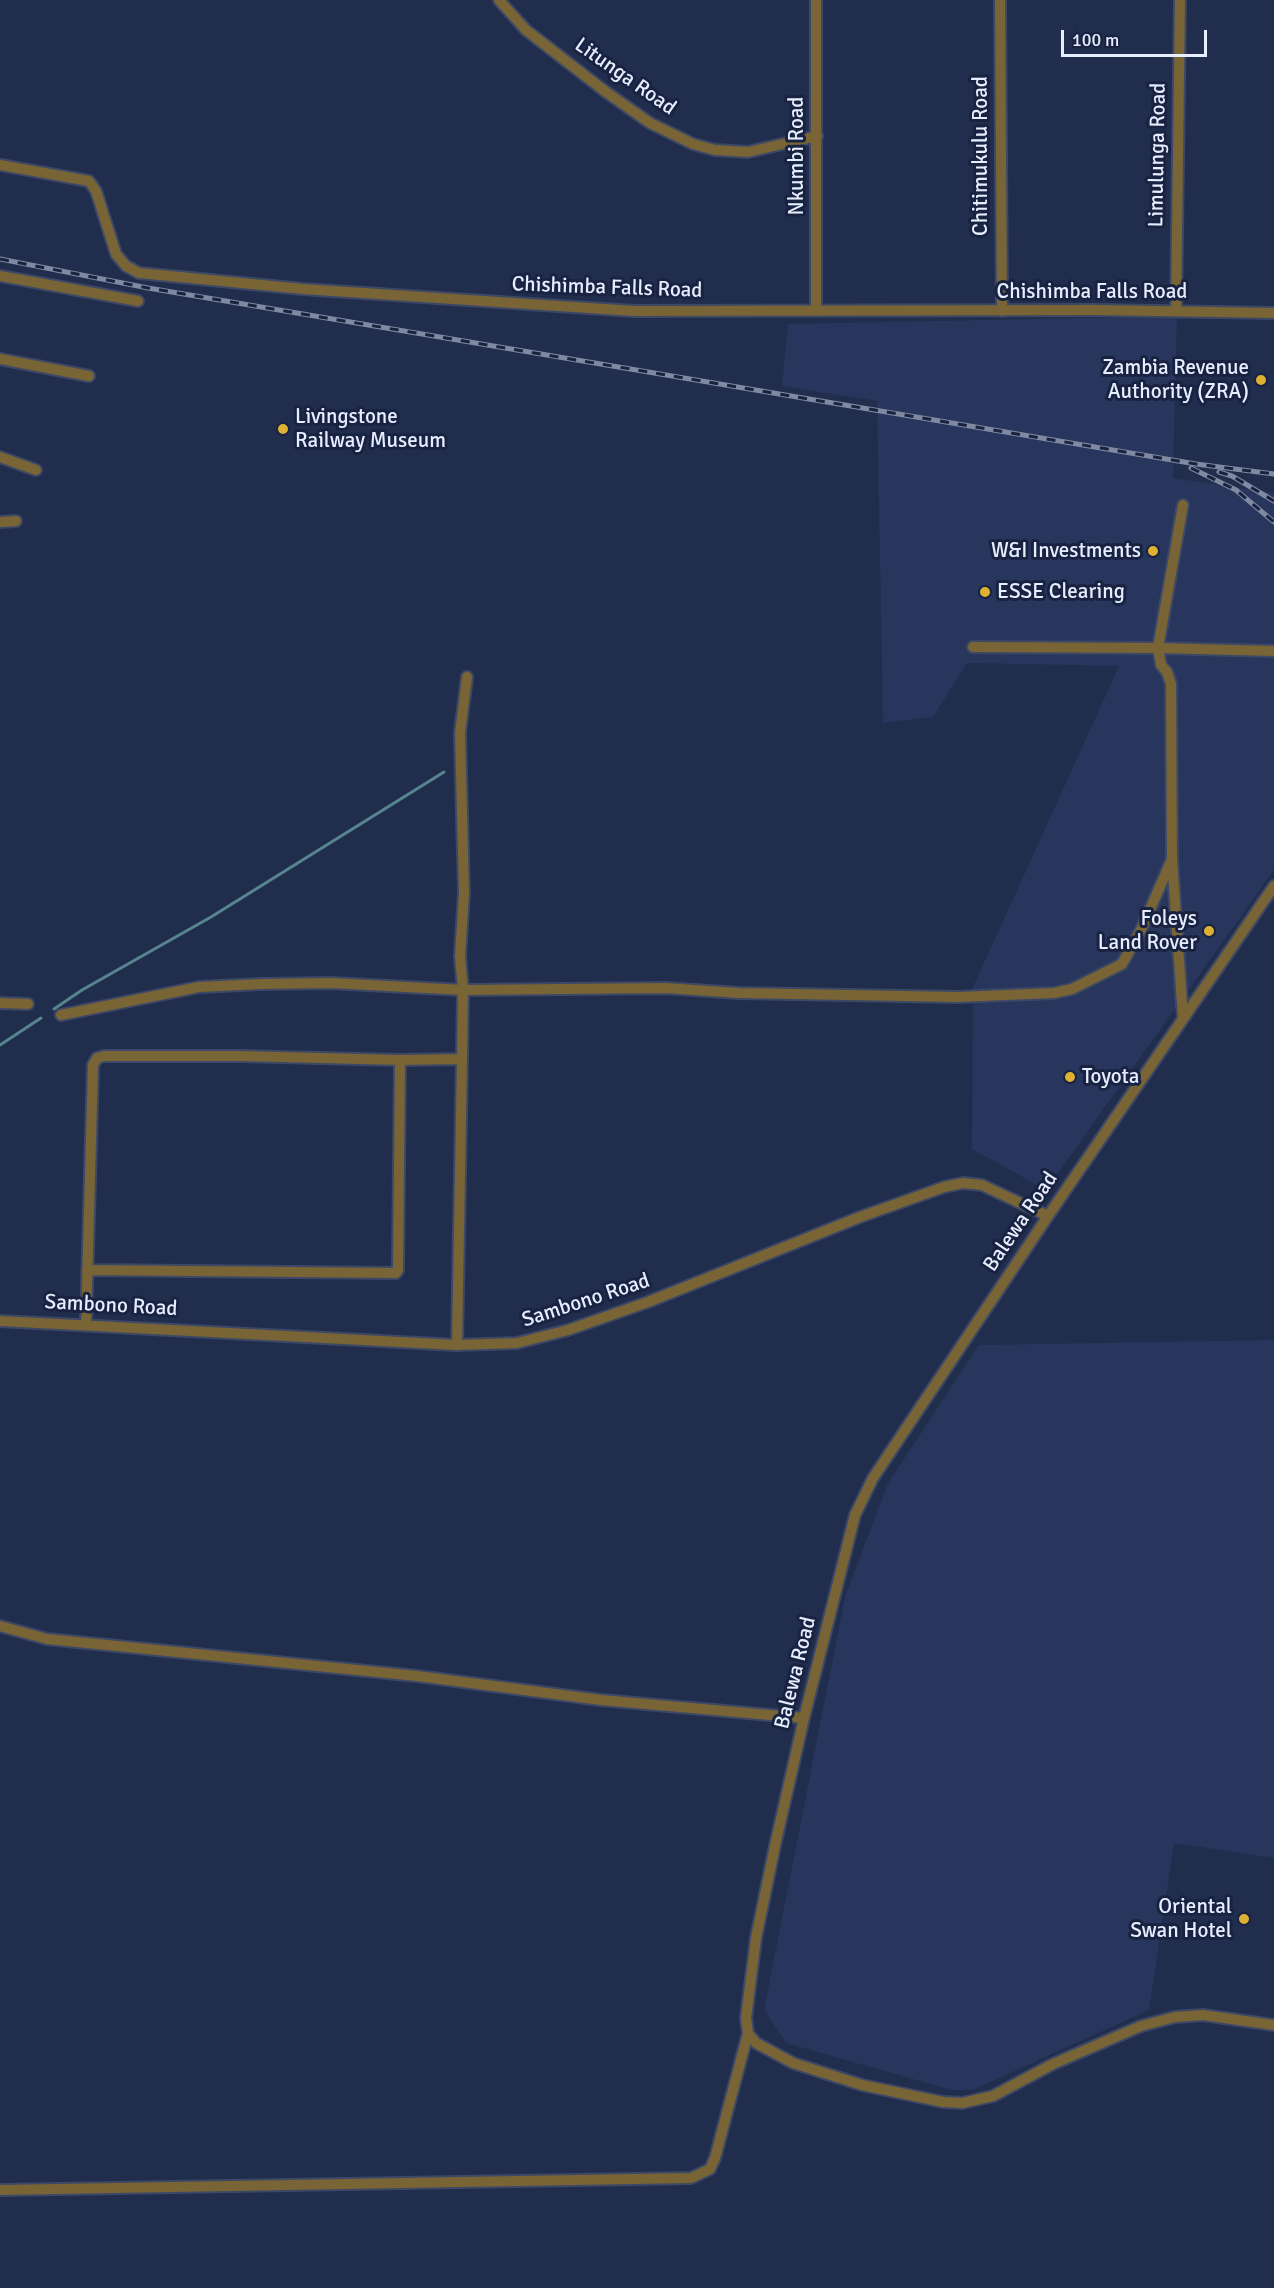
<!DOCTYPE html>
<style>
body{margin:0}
#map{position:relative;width:1274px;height:2288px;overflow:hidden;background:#212d4d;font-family:Signika,sans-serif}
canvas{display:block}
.scale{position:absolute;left:1061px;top:30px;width:146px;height:27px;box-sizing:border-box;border:3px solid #e6edfe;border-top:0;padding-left:8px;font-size:18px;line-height:21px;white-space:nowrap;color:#e6edfe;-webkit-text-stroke:4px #182342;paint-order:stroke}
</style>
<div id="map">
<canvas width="1274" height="2288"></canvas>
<div class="scale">100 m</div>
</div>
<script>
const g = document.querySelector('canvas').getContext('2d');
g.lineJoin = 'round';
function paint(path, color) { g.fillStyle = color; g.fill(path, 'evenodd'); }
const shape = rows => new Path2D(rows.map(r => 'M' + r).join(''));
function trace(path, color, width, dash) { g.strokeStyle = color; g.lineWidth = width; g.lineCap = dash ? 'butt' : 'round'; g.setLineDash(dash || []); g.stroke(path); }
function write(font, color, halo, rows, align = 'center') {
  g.font = font + ' Signika,sans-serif'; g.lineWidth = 6; g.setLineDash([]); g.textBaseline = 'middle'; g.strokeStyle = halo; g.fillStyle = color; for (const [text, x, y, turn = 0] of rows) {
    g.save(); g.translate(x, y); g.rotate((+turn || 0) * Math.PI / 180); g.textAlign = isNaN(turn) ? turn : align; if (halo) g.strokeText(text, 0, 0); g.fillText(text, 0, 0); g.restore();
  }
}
paint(shape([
 [1177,316,1173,478,1274,493,1274,870,1046,1190,972,1149,973,987,1119,666,967,663,933,717,883,723,877,401,782,386,788,324],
 [1274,1340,1274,1858,1174,1843,1149,2010,973,2090,951,2090,786,2043,764,2010,845,1597,888,1483,979,1345]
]), '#28355c');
trace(shape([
 [54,1009,82,990,211,917,444,772],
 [0,1045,41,1018]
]), '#56858f', 3);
const minor = shape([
 [499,0,526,30,606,92,650,123,693,144,715,150,748,152,817,136],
 [816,0,816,311],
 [1000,0,1002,311],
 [0,165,89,181,96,191,116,254,126,266,139,273,303,289,634,311,1096,310,1274,313],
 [0,276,138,301],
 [1176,311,1180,0],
 [0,359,89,376],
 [0,457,36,470],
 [1183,505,1158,648,1161,665,1167,672,1171,684,1172,859,1183,1018],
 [0,522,16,521],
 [973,647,1158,648,1274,651],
 [1274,886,1048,1216,873,1478,855,1515,804,1718,776,1841,756,1938,746,2018,748,2033,756,2043,793,2063,862,2085,943,2102,962,2103,993,2096,1053,2064,1141,2026,1175,2017,1203,2015,1274,2025],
 [0,1003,28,1004],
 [61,1015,199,987,261,984,331,983,463,990,665,988,739,993,958,997,1054,993,1072,989,1122,964,1141,930,1172,859],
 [87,1270,396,1273,398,1270,400,1060],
 [0,1321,457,1345,517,1343,568,1330,648,1302,860,1217,944,1187,963,1183,982,1185,1048,1216],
 [86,1324,93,1065,97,1058,104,1056,241,1056,400,1060,462,1059],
 [457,1345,462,1059,463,990,460,956,464,893,460,733,467,677],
 [0,1626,47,1639,417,1676,601,1700,804,1718],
 [0,2190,691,2178,710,2169,715,2158,748,2033]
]);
trace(minor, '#3d4866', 14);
trace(minor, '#786434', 10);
const rail = shape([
 [0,259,148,288,1196,464,1274,474],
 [1191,468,1236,490,1274,522],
 [1219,472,1232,476,1274,501]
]);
trace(rail, '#8089a2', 5);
trace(rail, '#182342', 3, [9]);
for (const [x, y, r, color] of [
 [1261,380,6,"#deb133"],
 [283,429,6,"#deb133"],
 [1153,551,6,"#deb133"],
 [985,592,6,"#deb133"],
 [1209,931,6,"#deb133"],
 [1070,1077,6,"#deb133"],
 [1244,1919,6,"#deb133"]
]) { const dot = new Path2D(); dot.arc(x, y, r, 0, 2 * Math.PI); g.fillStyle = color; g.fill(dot); trace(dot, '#182342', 2); }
write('21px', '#e6edfe', '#182342', [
 ["Litunga Road",625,77,35],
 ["Limulunga Road",1158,155,-89],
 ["Nkumbi Road",797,156,-90],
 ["Chitimukulu Road",981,156,-90],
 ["Chishimba Falls Road",607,288,2],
 ["Chishimba Falls Road",1092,292],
 ["Balewa Road",1021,1222,-56],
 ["Sambono Road",586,1301,-18],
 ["Sambono Road",111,1306,3],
 ["Balewa Road",796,1673,-76]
]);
write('21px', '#e6edfe', '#182342', [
 ["Zambia Revenue",1249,368],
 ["Authority (ZRA)",1249,392],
 ["Livingstone",295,417,"left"],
 ["Railway Museum",295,441,"left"],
 ["W&I Investments",1141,551],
 ["ESSE Clearing",997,592,"left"],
 ["Foleys",1197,919],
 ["Land Rover",1197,943],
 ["Toyota",1082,1077,"left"],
 ["Oriental",1232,1907],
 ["Swan Hotel",1232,1931]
], 'right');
</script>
